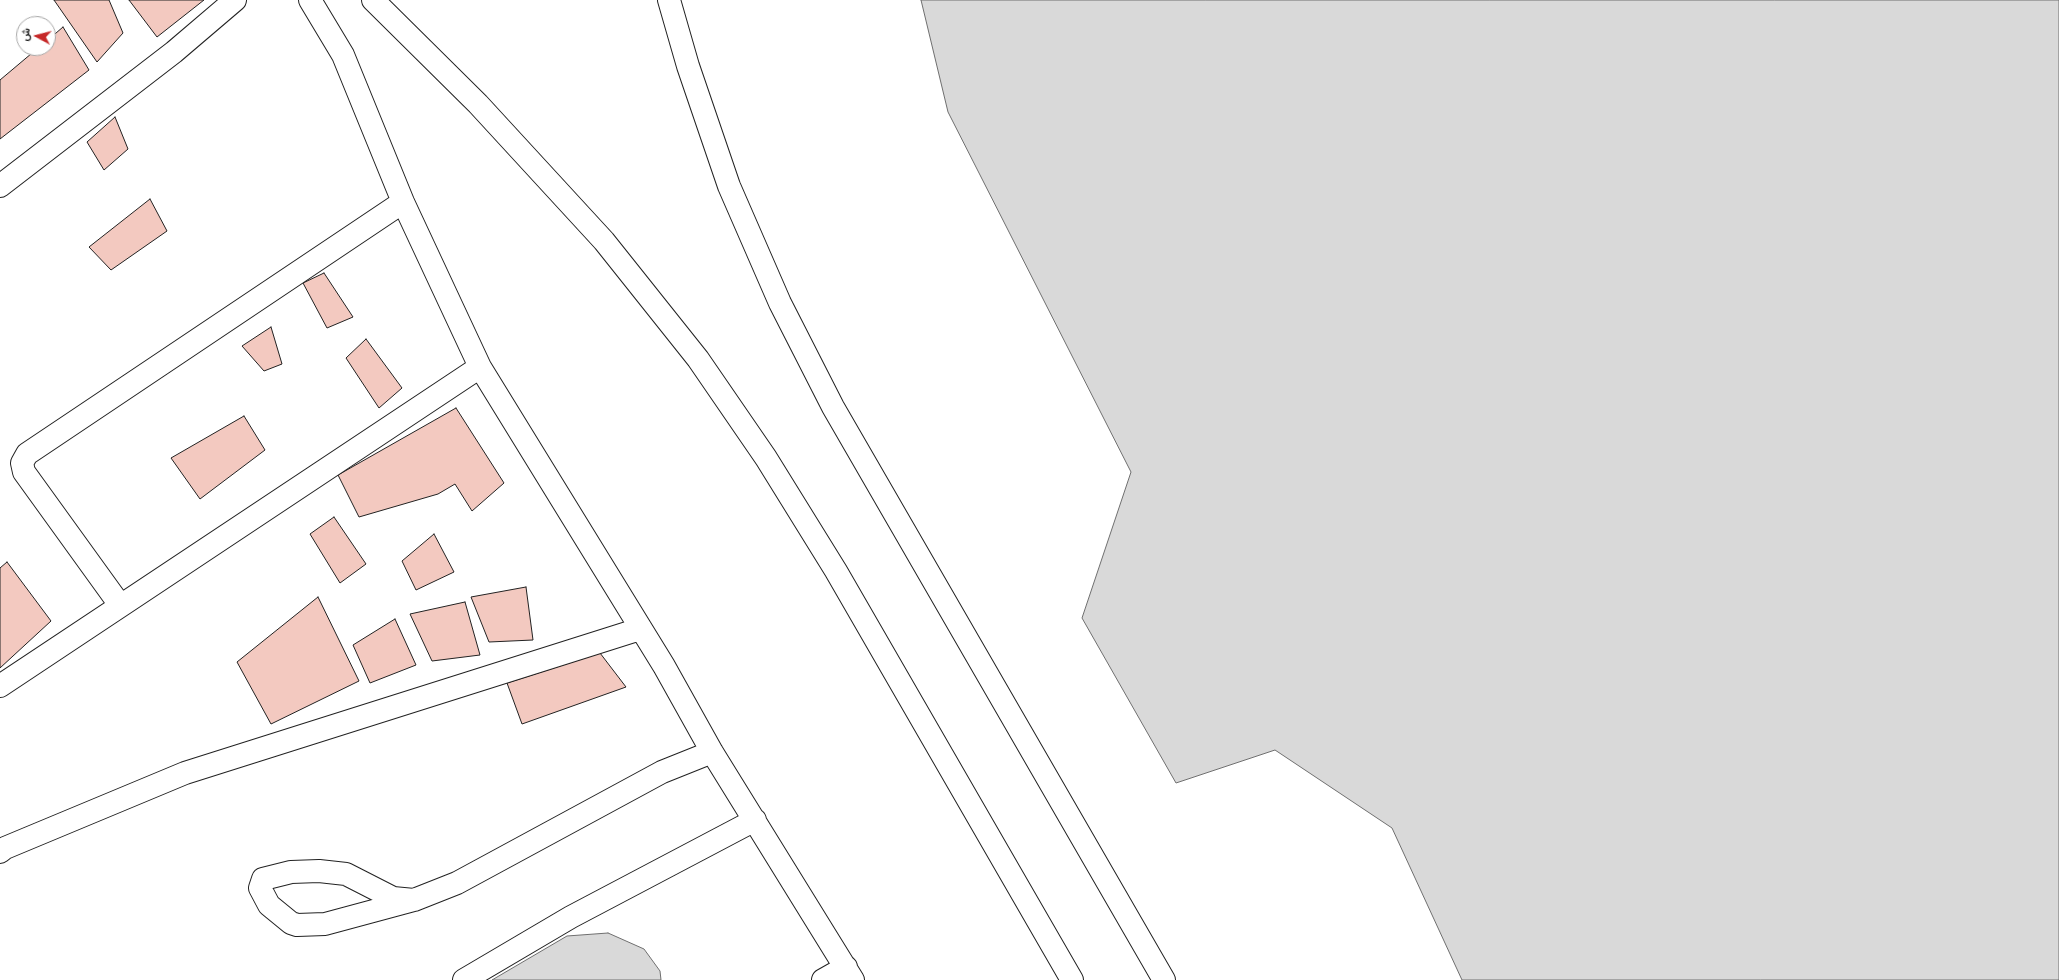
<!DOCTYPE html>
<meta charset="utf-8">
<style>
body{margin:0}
#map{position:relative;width:2059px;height:980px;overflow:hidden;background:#fff;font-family:"PT Sans",Vazirmatn,sans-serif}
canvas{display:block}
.north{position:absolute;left:16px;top:16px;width:40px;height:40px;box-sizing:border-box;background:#fff;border:1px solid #a7a7a7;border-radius:50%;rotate:277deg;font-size:11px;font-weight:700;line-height:16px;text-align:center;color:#222}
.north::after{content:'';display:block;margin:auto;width:14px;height:18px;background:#c62828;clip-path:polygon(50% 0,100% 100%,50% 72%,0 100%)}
</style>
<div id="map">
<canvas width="2059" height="980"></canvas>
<div class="north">ش</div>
</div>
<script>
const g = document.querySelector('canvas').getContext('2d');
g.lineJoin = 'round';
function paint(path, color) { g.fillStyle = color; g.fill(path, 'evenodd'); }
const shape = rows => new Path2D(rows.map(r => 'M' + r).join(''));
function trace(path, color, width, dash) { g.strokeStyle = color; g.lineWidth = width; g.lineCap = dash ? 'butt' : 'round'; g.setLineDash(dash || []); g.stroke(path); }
const water = shape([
 [921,0,2059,0,2059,980,1462,980,1392,828,1275,750,1176,783,1082,618,1131,472,948,112,921,0],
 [608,933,644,949,660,971,661,980,492,980,567,936,608,933]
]);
paint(water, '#d9d9d9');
trace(water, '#6f6f6f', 1);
const building = shape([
 [54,0,109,0,123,33,97,62,54,0],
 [129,0,204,0,157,37,129,0],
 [63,27,89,70,0,139,0,80,38,48,48,48,48,40,63,27],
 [115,117,128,149,104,170,87,142,115,117],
 [150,199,167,231,111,270,89,247,150,199],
 [324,273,353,317,327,328,303,283,324,273],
 [271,327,282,364,264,371,242,346,271,327],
 [366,339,402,388,379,408,346,358,366,339],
 [456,408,504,483,472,511,455,484,438,494,359,517,338,475,456,408],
 [244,416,265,450,200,499,171,458,244,416],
 [334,517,366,564,340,583,310,534,334,517],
 [434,534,454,572,416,590,402,561,434,534],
 [7,562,51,621,0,668,0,568,7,562],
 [526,587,533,640,489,642,471,597,526,587],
 [318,597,359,681,271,724,237,662,318,597],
 [465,602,480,655,432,661,410,614,465,602],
 [395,619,416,665,370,683,353,645,395,619],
 [600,653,626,687,522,724,507,683,600,653]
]);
paint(building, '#f3c9c0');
trace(building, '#222', 1);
const street = shape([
 [310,0,343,55,403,202,480,367,664,666,712,752,853,980],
 [0,186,174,52,235,0],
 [120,605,24,472,22,463,27,454,403,202],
 [0,686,480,367],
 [0,852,5,848,185,773,640,629],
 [414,900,393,898,346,874,319,871,291,872,263,879,260,888,269,905,291,923,297,925,325,924,414,900,457,883,662,772,712,752],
 [464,980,571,917,755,820],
 [823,980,846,967]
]);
const secondary = shape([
 [373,0,478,104,604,241,698,359,766,458,836,571,1072,980],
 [669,0,688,66,729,186,780,303,833,407,1164,980]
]);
trace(street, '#222', 24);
trace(secondary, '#222', 24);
trace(street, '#fff', 22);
trace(secondary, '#fff', 22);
</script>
